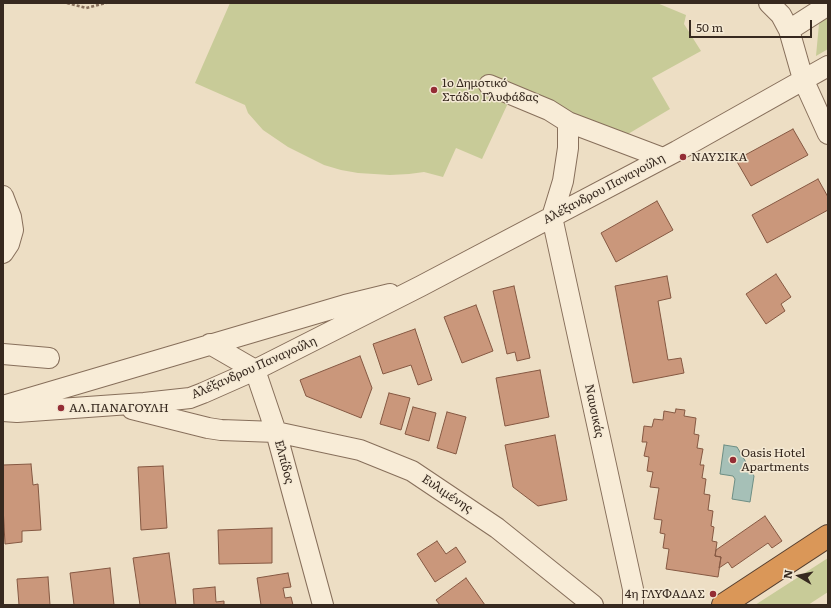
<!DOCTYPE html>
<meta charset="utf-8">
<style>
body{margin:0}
#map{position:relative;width:831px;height:608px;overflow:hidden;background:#eddec4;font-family:Literata,serif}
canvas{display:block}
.frame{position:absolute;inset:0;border:4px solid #37291f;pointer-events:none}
.north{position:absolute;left:779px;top:556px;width:40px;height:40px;-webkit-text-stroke:3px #f4e9d4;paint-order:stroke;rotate:279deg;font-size:11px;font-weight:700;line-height:16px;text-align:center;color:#37291f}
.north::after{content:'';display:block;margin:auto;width:14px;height:18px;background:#37291f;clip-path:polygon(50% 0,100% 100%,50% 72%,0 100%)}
.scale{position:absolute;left:689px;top:20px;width:123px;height:18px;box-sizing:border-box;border:2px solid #37291f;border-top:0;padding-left:5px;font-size:12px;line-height:14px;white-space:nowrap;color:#37291f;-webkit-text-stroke:3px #f4e9d4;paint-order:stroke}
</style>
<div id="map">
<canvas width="831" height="608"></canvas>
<div class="frame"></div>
<div class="north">N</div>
<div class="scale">50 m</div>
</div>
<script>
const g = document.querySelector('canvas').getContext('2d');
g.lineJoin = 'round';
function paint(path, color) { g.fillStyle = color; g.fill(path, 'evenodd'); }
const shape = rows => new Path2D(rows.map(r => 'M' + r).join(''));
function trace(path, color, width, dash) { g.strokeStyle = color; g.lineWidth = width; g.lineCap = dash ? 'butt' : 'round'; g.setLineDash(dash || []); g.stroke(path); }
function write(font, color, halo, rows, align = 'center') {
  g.font = font + ' Literata,serif'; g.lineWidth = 3; g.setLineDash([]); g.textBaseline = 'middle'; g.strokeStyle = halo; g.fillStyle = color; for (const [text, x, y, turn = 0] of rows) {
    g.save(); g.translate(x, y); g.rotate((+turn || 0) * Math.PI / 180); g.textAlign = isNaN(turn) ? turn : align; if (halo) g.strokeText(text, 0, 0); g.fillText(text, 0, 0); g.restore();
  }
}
paint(shape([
 [230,3,657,3,686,15,684,24,701,51,652,78,670,109,623,137,509,101,482,159,456,148,443,177,424,172,409,174,390,175,358,173,341,170,324,165,288,147,263,130,248,113,245,105,195,83],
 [828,16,828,49,816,56,819,24],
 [828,558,828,592,808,605,755,605]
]), '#c8cb98');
const water = shape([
 [724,445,737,447,754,476,750,502,732,499,735,479,733,476,720,474,724,445]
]);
paint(water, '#a6c0b7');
trace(water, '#6d8e84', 1);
const building = shape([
 [793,129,808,155,751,186,736,160,793,129],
 [818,179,828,197,828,210,767,243,752,215,818,179],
 [657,201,673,230,616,262,601,233,657,201],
 [776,274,791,297,781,304,785,311,766,324,746,294,776,274],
 [667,276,671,298,658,301,668,360,681,358,684,373,633,383,615,286,667,276],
 [514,286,530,358,517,361,515,352,507,354,493,291,514,286],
 [476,305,493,351,462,363,444,317,476,305],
 [415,329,432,380,418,385,411,365,383,374,373,344,415,329],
 [360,356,372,388,361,418,306,396,300,380,360,356],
 [540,370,549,417,505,426,496,378,540,370],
 [389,393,410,398,401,430,380,424,389,393],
 [413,407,436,413,429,441,405,434,413,407],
 [676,409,685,410,684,416,696,418,694,434,699,435,697,448,703,449,700,465,704,465,702,478,706,479,704,494,710,495,708,510,713,511,711,526,714,527,712,541,717,542,715,556,721,557,718,577,666,569,669,549,663,548,665,534,660,533,662,520,654,519,659,488,650,487,653,472,647,471,649,457,644,456,647,442,642,442,644,426,652,427,654,419,663,420,664,411,675,413,676,409],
 [447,412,466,417,456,454,437,448,447,412],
 [555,435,567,500,538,506,513,487,505,445,555,435],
 [31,464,33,485,38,484,41,530,22,531,22,542,5,544,3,506,3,465,31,464],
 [163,466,167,528,141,530,138,467,163,466],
 [765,516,782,541,772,548,768,543,732,568,728,562,719,568,721,557,715,556,716,550,765,516],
 [272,528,272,563,219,564,218,530,272,528],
 [437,541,446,554,456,547,466,562,435,582,417,554,437,541],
 [169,553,176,605,140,605,133,558,169,553],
 [110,568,114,605,74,605,70,573,110,568],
 [288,573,291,587,283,588,285,598,291,597,293,605,261,605,257,578,288,573],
 [48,577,50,605,19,605,17,579,48,577],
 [466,578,485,605,440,605,436,600,466,578],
 [215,587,216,602,224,601,224,605,194,605,193,589,215,587]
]);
paint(building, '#ca977b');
trace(building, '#855842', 1);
const minor = shape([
 [769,3,781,15,789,30,803,79,828,134],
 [789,30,828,5],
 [489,85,549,110,568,122,568,148,563,181,552,217,633,589,633,605],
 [568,122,663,158],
 [3,196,11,217,13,230,9,244,3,253],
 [210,344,255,370,276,432,323,605],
 [3,354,49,358],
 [6,405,345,305,390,294],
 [132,409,208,428,221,430,276,432,360,450,412,471,497,528,593,605],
 [3,411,17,412,144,403,190,398,203,393,255,370,421,286,677,151,828,66]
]);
const highway = shape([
 [723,605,828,536]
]);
trace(minor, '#876f5b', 22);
trace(highway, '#553e2f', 24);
trace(shape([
 [67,3,86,8,106,3]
]), '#876f5b', 2.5, [3, 2]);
trace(minor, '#f8ecd7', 20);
trace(highway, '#da9758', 22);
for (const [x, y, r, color] of [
 [434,90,4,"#942d35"],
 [683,157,4,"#942d35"],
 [61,408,4,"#942d35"],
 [733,460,4,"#942d35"],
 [713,594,4,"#942d35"]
]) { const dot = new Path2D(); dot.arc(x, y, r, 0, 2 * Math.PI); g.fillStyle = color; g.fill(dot); trace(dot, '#f4e9d4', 1.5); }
write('12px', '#37291f', '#f4e9d4', [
 ["1ο Δημοτικό",442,83],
 ["Στάδιο Γλυφάδας",442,97],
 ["ΝΑΥΣΙΚΑ",691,157],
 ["ΑΛ.ΠΑΝΑΓΟΥΛΗ",69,408],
 ["Oasis Hotel",741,453],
 ["Apartments",741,467],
 ["4η ΓΛΥΦΑΔΑΣ",705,594,"right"]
], 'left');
write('12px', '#37291f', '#f4e9d4', [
 ["Αλέξανδρου Παναγούλη",604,189,-28],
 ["Αλέξανδρου Παναγούλη",254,368,-24],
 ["Ναυσικάς",594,411,78],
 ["Ελπίδος",284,462,75],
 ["Ευλιμένης",447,494,34]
]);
</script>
